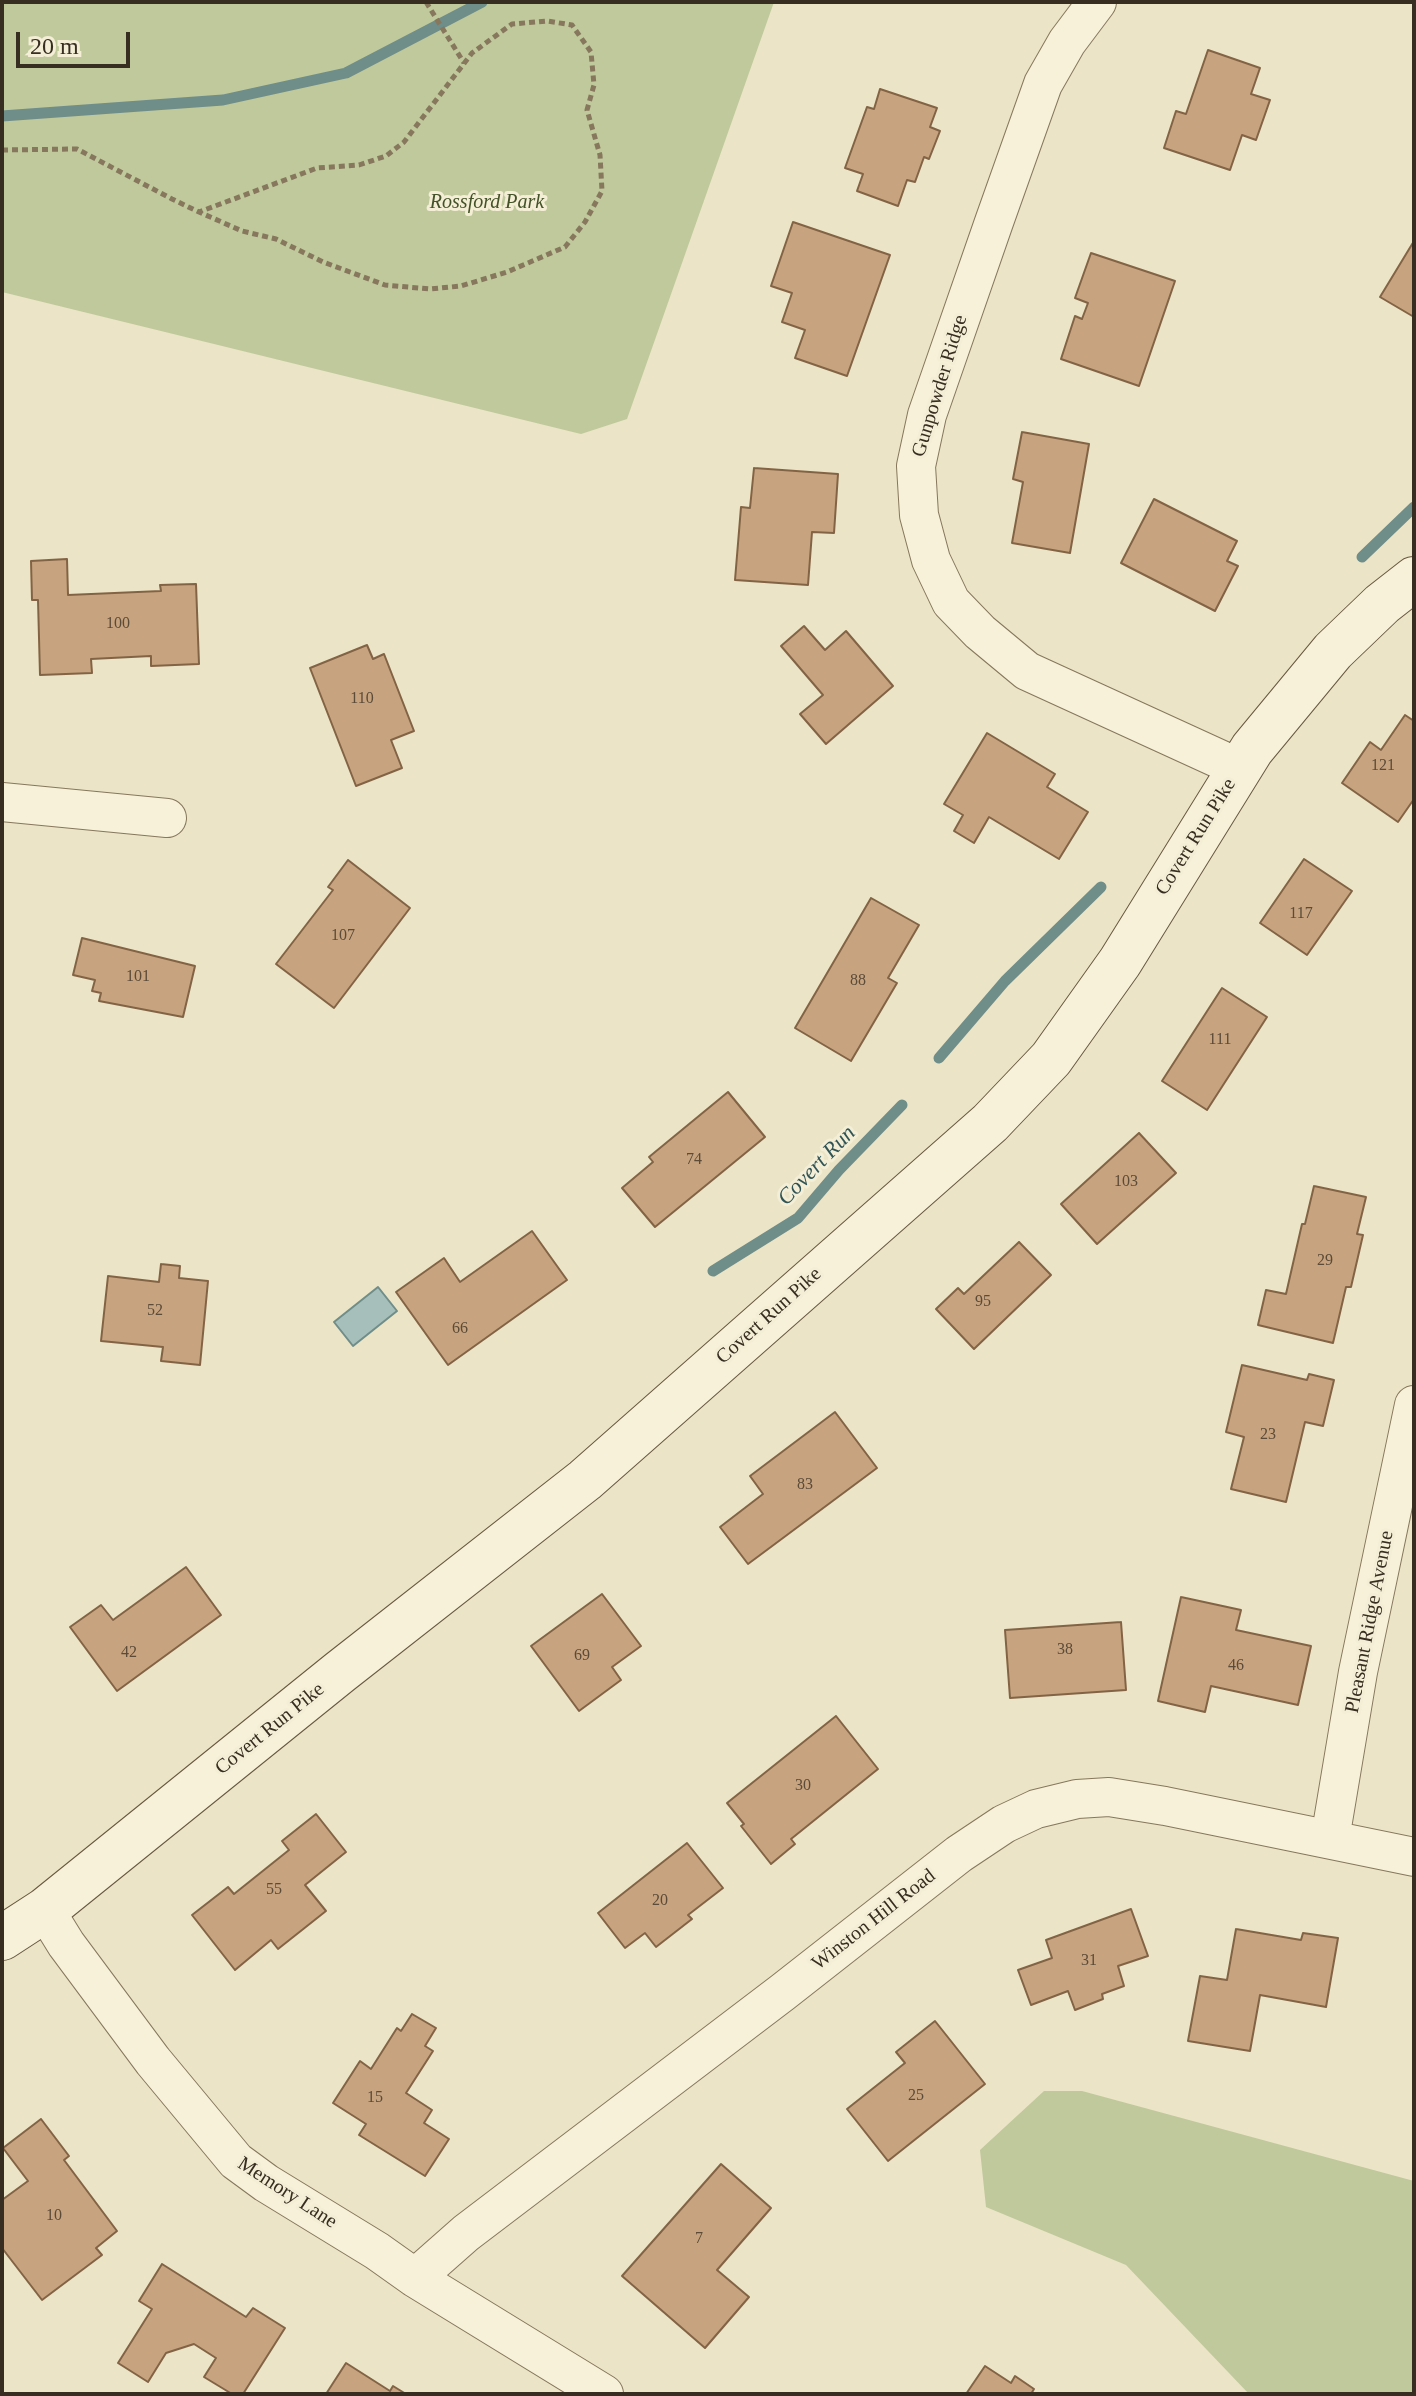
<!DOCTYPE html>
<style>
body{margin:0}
#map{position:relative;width:1416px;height:2396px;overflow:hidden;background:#ebe4c6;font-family:Georgia,serif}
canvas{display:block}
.frame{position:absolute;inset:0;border:4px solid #372d20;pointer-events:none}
.scale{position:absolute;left:16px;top:32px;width:114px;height:36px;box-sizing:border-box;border:4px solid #372d20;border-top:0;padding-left:10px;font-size:24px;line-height:28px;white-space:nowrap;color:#372d20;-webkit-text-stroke:6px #f3eed5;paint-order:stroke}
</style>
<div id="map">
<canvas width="1416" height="2396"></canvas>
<div class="frame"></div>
<div class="scale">20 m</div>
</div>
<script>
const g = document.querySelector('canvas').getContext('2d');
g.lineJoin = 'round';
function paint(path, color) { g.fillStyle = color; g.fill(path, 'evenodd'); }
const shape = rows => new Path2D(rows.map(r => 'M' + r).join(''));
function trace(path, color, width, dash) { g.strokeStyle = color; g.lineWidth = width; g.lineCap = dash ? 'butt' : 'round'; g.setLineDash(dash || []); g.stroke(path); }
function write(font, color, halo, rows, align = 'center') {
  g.font = font + ' Georgia,serif'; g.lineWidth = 6; g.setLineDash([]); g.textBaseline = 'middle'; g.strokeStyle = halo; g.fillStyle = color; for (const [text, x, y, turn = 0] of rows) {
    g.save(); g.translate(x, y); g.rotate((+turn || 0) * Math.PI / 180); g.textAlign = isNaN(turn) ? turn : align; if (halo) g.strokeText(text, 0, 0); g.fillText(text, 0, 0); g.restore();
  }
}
paint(shape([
 [2,2,774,2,627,419,581,434,2,292],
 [1044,2091,1082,2091,1414,2181,1414,2394,1249,2394,1126,2265,986,2207,980,2150]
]), '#bfc99b');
const water = shape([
 [378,1287,397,1311,353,1346,334,1322,378,1287]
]);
paint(water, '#a7bfbb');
trace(water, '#6f8d89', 2);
trace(shape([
 [2,116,223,100,346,73,482,2],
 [1362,557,1414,507],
 [939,1058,1005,981,1101,887],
 [713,1271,798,1218,839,1170,902,1105]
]), '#6f8d89', 11);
const building = shape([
 [1208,50,1260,68,1251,94,1270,100,1256,140,1242,135,1230,170,1164,148,1176,111,1186,114,1208,50],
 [880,89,937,108,930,127,940,131,929,159,924,157,915,182,907,180,898,206,857,191,863,174,845,168,867,107,874,109,880,89],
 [793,222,890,255,847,376,795,358,805,330,782,322,792,293,771,286,793,222],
 [1414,241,1414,317,1380,297,1414,241],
 [1091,253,1175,281,1139,386,1061,359,1075,316,1082,319,1088,303,1075,298,1091,253],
 [1022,432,1089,444,1070,553,1012,543,1023,482,1013,479,1022,432],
 [754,468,838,474,834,533,812,532,808,585,735,580,741,507,750,508,754,468],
 [1154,499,1237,541,1227,561,1238,566,1215,611,1121,563,1154,499],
 [67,559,68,595,161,591,160,585,196,584,199,664,151,666,151,656,91,659,92,673,40,675,38,600,32,600,31,561,67,559],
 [804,626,825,650,846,631,893,686,826,744,800,714,823,695,781,646,804,626],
 [367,645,373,659,384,654,414,731,391,740,402,768,356,786,310,668,367,645],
 [1405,715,1414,721,1414,799,1398,822,1342,783,1370,742,1381,750,1405,715],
 [987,733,1055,774,1047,787,1088,812,1059,859,989,817,974,843,954,831,963,815,944,804,987,733],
 [1304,859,1352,891,1307,955,1260,923,1304,859],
 [348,860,410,908,334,1008,276,964,333,890,328,887,348,860],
 [871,898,919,925,888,978,897,983,851,1061,795,1028,871,898],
 [82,938,195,966,183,1017,99,1001,101,993,92,991,95,980,73,975,82,938],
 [1222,988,1267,1017,1207,1110,1162,1081,1222,988],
 [728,1092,765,1137,655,1227,622,1188,653,1162,649,1157,728,1092],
 [1139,1133,1176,1173,1097,1244,1061,1204,1139,1133],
 [1314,1186,1366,1197,1357,1234,1363,1235,1351,1287,1346,1287,1333,1343,1258,1325,1266,1290,1286,1294,1302,1224,1305,1224,1314,1186],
 [532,1231,567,1280,448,1365,396,1292,444,1258,460,1282,532,1231],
 [1019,1242,1051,1275,974,1349,936,1309,958,1288,964,1294,1019,1242],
 [161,1264,180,1266,179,1278,208,1281,200,1365,161,1361,163,1347,101,1341,108,1276,159,1282,161,1264],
 [1242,1365,1307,1380,1309,1374,1334,1380,1323,1426,1305,1422,1286,1502,1231,1489,1244,1437,1226,1432,1242,1365],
 [835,1412,877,1468,748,1564,720,1527,763,1494,750,1476,835,1412],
 [186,1567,221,1615,117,1691,70,1627,101,1605,113,1620,186,1567],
 [602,1594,641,1646,612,1667,621,1680,579,1711,531,1646,602,1594],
 [1181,1597,1241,1610,1236,1630,1311,1646,1298,1705,1211,1686,1205,1712,1158,1701,1181,1597],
 [1121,1622,1126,1690,1010,1698,1005,1630,1121,1622],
 [836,1716,878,1769,791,1839,795,1844,771,1864,741,1826,744,1824,727,1803,836,1716],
 [316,1814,346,1852,305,1885,326,1911,278,1949,271,1940,235,1970,192,1915,228,1887,234,1894,289,1850,282,1841,316,1814],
 [687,1843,723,1888,688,1915,692,1919,656,1947,645,1933,625,1948,598,1913,687,1843],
 [1131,1909,1148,1956,1118,1966,1124,1986,1102,1994,1103,1999,1075,2010,1068,1991,1031,2005,1018,1970,1052,1958,1046,1940,1131,1909],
 [1236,1929,1301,1940,1303,1933,1338,1938,1326,2007,1260,1995,1250,2051,1188,2041,1200,1976,1227,1980,1236,1929],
 [412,2014,436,2028,425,2046,433,2051,406,2093,432,2110,424,2123,449,2139,425,2176,359,2135,366,2124,333,2103,360,2061,371,2069,397,2028,401,2031,412,2014],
 [935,2021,985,2084,888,2161,847,2109,905,2063,896,2052,935,2021],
 [41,2119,69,2156,64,2160,117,2231,96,2248,102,2255,42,2300,2,2248,2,2200,28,2181,3,2148,41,2119],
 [721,2164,771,2208,717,2270,749,2297,705,2348,622,2276,721,2164],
 [162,2264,246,2317,253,2308,285,2328,243,2394,232,2394,204,2377,216,2358,194,2344,166,2353,148,2382,118,2363,152,2309,139,2301,162,2264],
 [346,2363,390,2391,393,2386,406,2394,326,2394,346,2363],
 [985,2366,1011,2383,1015,2376,1034,2389,1031,2394,966,2394,985,2366]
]);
paint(building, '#c7a47f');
trace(building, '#836345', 2);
const street = shape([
 [1097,2,1067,42,1043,84,994,222,927,415,916,466,919,515,931,560,951,602,980,632,1027,671,1239,768],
 [2,802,167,818],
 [1330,1839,1358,1672,1414,1405],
 [45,1910,66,1944,153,2061,236,2161,266,2183,377,2251,415,2278,604,2394],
 [415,2278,466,2233,783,1992,959,1854,1004,1824,1036,1809,1077,1799,1109,1797,1165,1806,1414,1857]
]);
const secondary = shape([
 [2,1938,45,1910,340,1672,585,1480,990,1123,1051,1059,1120,962,1252,749,1333,651,1382,604,1414,579]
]);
trace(street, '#86775d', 40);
trace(secondary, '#685840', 46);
trace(shape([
 [426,2,464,63],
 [2,150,77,149,172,199,199,212,242,231,276,239,323,262,385,285,430,289,461,286,507,272,565,247,585,222,602,191,600,155,587,110,594,85,591,52,572,25,547,21,512,24,472,53,404,142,386,156,359,165,317,168,199,212]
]), '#86775d', 5, [6, 4]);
trace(street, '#f7f1d9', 38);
trace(secondary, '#f7f1d9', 44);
write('16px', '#5b4b38', null, [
 ["100",118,624],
 ["110",362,699],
 ["121",1383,766],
 ["117",1301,914],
 ["107",343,936],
 ["101",138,977],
 ["88",858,981],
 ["111",1220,1040],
 ["74",694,1160],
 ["103",1126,1182],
 ["29",1325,1261],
 ["95",983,1302],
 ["52",155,1311],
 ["66",460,1329],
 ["23",1268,1435],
 ["83",805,1485],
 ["38",1065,1650],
 ["42",129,1653],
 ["69",582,1656],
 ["46",1236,1666],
 ["30",803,1786],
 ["55",274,1890],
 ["20",660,1901],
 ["31",1089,1961],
 ["25",916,2096],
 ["15",375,2098],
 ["10",54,2216],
 ["7",699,2239]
]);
write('italic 20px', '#435228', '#f3eed5', [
 ["Rossford Park",487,203]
]);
write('20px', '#372d20', '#f3eed5', [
 ["Gunpowder Ridge",940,386,-73],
 ["Covert Run Pike",1196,837,-58],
 ["Covert Run Pike",769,1316,-42],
 ["Pleasant Ridge Avenue",1370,1622,-79],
 ["Covert Run Pike",270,1729,-39],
 ["Winston Hill Road",874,1920,-38],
 ["Memory Lane",287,2193,33]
]);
write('italic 22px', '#305456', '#f3eed5', [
 ["Covert Run",817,1166,-46]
]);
</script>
